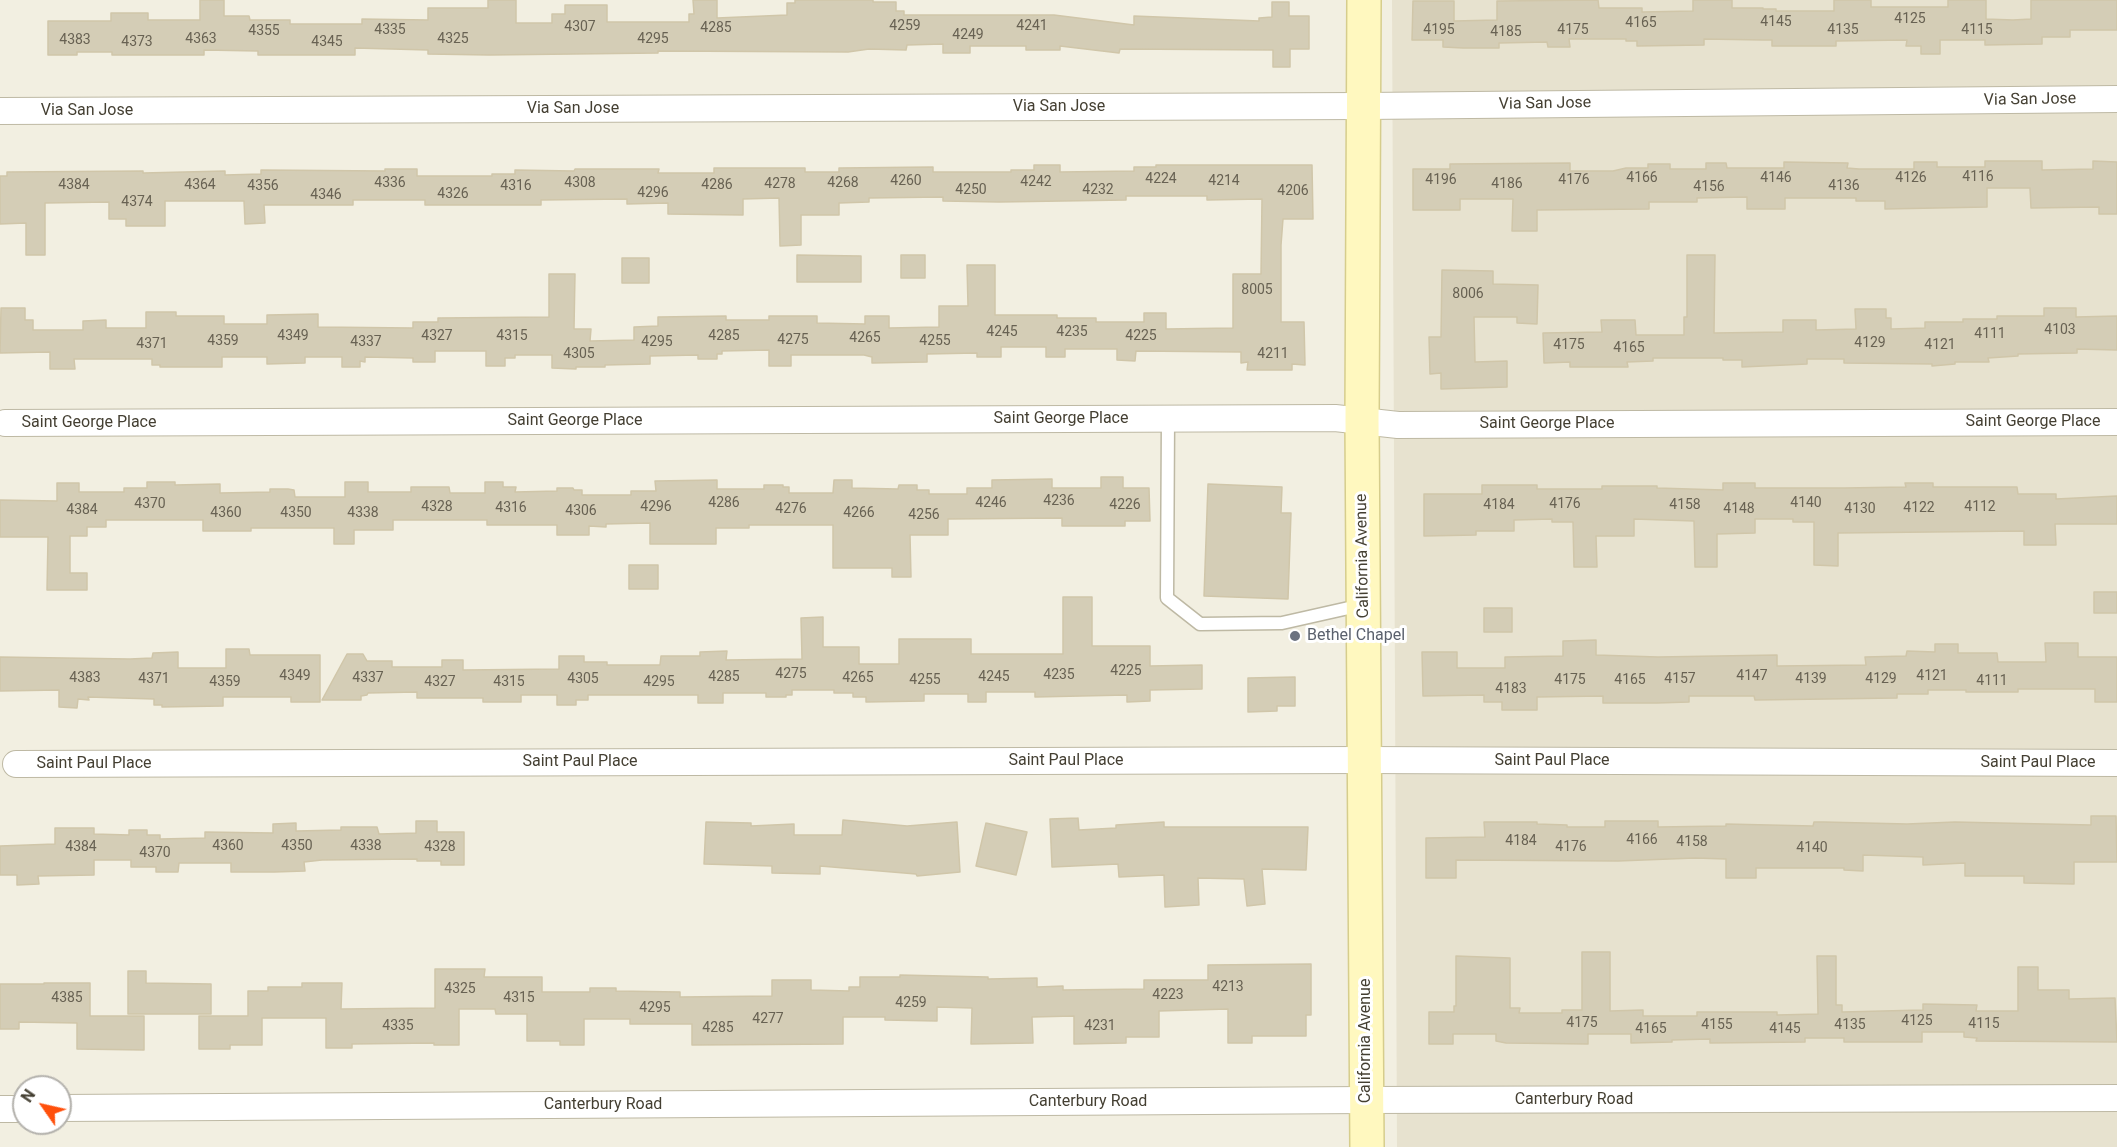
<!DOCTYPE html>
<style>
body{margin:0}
#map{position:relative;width:2117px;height:1147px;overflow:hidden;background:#f2efe1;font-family:Roboto,sans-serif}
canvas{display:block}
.north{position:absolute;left:12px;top:1075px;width:60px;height:60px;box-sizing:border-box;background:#fff;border:2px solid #b4b2ad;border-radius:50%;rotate:304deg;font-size:16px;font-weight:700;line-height:24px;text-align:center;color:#443f32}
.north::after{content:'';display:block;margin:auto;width:21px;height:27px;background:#ff500c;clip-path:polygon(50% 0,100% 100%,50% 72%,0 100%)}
</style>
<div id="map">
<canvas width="2117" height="1147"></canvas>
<div class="north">N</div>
</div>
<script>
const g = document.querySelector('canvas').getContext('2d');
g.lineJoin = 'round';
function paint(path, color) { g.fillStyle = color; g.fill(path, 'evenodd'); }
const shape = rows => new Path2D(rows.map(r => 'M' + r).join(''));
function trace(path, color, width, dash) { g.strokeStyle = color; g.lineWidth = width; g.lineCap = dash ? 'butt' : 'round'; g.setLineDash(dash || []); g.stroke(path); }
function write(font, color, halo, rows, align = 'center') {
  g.font = font + ' Roboto,sans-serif'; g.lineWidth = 6; g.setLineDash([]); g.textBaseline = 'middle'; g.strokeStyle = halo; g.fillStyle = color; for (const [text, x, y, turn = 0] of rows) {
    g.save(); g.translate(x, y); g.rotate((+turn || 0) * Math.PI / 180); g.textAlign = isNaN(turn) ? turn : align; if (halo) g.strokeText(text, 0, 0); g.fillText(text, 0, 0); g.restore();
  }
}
paint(shape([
 [1392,0,2117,0,2117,1147,1397,1147]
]), '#e7e2cf');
const building = shape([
 [200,0,224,0,224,16,249,16,250,20,290,20,290,24,362,24,362,19,428,20,428,8,488,8,488,0,516,0,516,23,552,23,552,14,565,14,565,5,607,5,607,22,689,22,689,14,694,14,693,0,717,0,717,18,787,15,787,3,795,3,795,0,873,0,873,2,896,2,896,11,904,11,904,15,1054,15,1134,25,1134,16,1259,21,1259,18,1272,17,1272,2,1289,2,1289,16,1309,16,1309,49,1290,49,1290,67,1273,67,1273,50,1120,49,1119,53,1060,46,1060,50,1026,50,1026,46,970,46,970,53,943,53,943,44,907,45,906,50,869,49,848,52,658,51,658,53,489,55,428,54,428,50,355,48,355,55,258,55,258,51,204,50,204,55,112,55,112,52,77,52,77,55,48,55,48,21,111,21,111,13,148,13,148,20,200,20,200,0],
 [1598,0,1599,8,1642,8,1642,12,1693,11,1693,0,1732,0,1732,8,1763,8,1763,9,1776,9,1776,11,1834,11,1834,0,1871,0,1871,7,1948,7,1948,0,1986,0,1986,19,2013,20,2031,19,2031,0,2117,0,2117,30,2070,30,2070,37,2042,37,2042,44,1985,45,1985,40,1940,40,1940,54,1921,54,1921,46,1906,46,1907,40,1836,41,1836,46,1772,46,1772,40,1763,40,1704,39,1704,45,1637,46,1637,41,1626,41,1626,39,1569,39,1570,47,1548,47,1547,42,1499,43,1499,48,1463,48,1443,47,1443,40,1412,40,1413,1,1454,1,1454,21,1497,20,1497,1,1598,0],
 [1985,161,2042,161,2042,170,2093,169,2093,161,2117,162,2117,214,2099,214,2099,207,2031,208,2030,188,1987,188,1987,207,1885,209,1885,201,1856,201,1856,198,1785,198,1785,209,1747,209,1747,197,1697,198,1697,202,1649,202,1649,209,1537,210,1537,231,1512,231,1513,199,1460,199,1460,210,1413,210,1413,169,1450,169,1450,164,1570,163,1570,171,1613,171,1626,168,1648,168,1648,164,1670,164,1670,169,1706,169,1706,163,1726,163,1727,168,1784,168,1784,162,1848,163,1847,168,1859,169,1914,169,1914,162,1937,162,1937,167,1985,167,1985,161],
 [1034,165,1060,165,1060,172,1134,171,1134,167,1156,167,1156,165,1312,165,1313,219,1283,219,1281,245,1281,322,1304,322,1305,365,1292,364,1292,370,1247,370,1248,362,1241,363,1241,352,1136,351,1135,361,1117,360,1117,349,1065,349,1065,357,1046,357,1046,347,1001,347,1001,357,977,357,977,353,927,354,927,362,872,363,872,357,864,355,791,355,791,366,769,366,769,350,722,351,722,354,717,354,717,359,698,359,698,355,650,356,650,364,605,365,605,367,576,367,576,369,552,368,552,355,515,355,515,358,505,358,505,366,486,366,486,351,435,351,435,362,413,362,413,358,365,357,365,362,360,361,360,367,342,367,342,357,305,357,305,363,267,364,267,357,222,357,222,367,160,367,160,365,152,365,152,359,74,359,75,369,50,369,50,352,0,353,1,308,25,308,25,320,33,320,33,330,83,330,83,321,106,320,106,328,146,328,146,312,176,312,176,316,224,316,224,324,267,324,267,315,318,314,318,327,413,328,413,322,438,322,438,318,549,317,549,274,575,274,574,329,591,329,590,341,634,340,634,327,658,326,658,317,726,316,726,320,769,320,769,316,817,316,817,323,865,324,865,316,889,316,889,328,939,327,939,306,968,306,967,265,995,265,995,315,1057,315,1057,318,1096,318,1096,322,1144,322,1144,313,1166,313,1166,329,1233,328,1233,274,1261,274,1262,199,1207,200,1207,196,1126,196,1126,200,999,202,943,201,943,197,869,198,869,202,839,203,839,215,801,215,801,245,780,246,779,198,743,199,743,215,668,214,668,203,627,204,627,199,541,200,541,205,425,205,425,200,353,200,353,205,264,205,265,223,245,224,244,201,165,201,165,226,126,226,126,219,109,219,109,202,45,203,45,255,26,255,26,223,0,224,0,176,7,176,7,172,143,171,143,173,225,171,225,175,261,174,261,170,385,171,385,169,417,169,417,176,492,176,492,174,515,174,515,170,574,171,575,169,659,169,658,173,714,173,714,168,805,168,805,172,839,172,839,168,933,167,933,172,1011,172,1011,170,1034,170,1034,165],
 [797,255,861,256,861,282,797,282,797,255],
 [901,255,925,255,925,278,901,278,901,255],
 [1687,255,1715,255,1714,333,1783,332,1783,320,1816,320,1816,330,1856,329,1855,309,1886,309,1886,318,1891,318,1891,329,1925,328,1925,322,1963,322,1963,319,1997,319,1997,316,2044,316,2044,308,2076,308,2076,317,2117,316,2117,350,2077,349,2077,353,2018,354,2018,356,1988,358,1989,362,1955,362,1955,364,1932,366,1932,364,1844,363,1844,359,1807,359,1807,364,1742,367,1742,360,1723,360,1723,358,1653,358,1653,361,1627,362,1628,367,1570,367,1570,362,1544,363,1543,333,1602,332,1601,320,1635,320,1636,335,1684,335,1684,317,1687,317,1687,255],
 [622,258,649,258,649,283,622,283,622,258],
 [1442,270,1493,271,1493,284,1538,285,1537,324,1517,323,1517,317,1474,317,1475,362,1507,361,1507,387,1441,389,1441,373,1430,374,1429,337,1441,337,1442,270],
 [1101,477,1123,477,1123,488,1149,488,1150,521,1125,521,1125,526,1062,526,1062,518,948,519,948,535,910,535,911,577,892,577,892,568,833,568,833,525,749,525,749,528,716,528,716,544,650,544,650,523,606,524,606,527,589,526,589,535,557,535,557,525,487,525,487,520,393,520,393,530,354,530,354,544,334,544,334,528,251,528,251,531,203,531,203,520,106,520,106,527,87,527,87,536,70,536,70,573,87,573,87,590,47,590,48,537,0,537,0,500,57,501,57,483,79,483,79,492,124,492,124,488,147,488,147,482,175,482,175,485,220,484,220,493,270,492,270,489,288,489,294,490,295,497,345,497,345,482,368,482,368,492,411,492,411,487,449,487,450,493,485,493,485,482,503,482,503,487,516,487,515,492,557,491,557,488,573,488,574,490,582,490,582,495,631,495,631,491,656,491,655,481,717,480,717,489,764,489,764,485,783,485,783,487,789,487,789,493,833,493,834,480,852,480,852,488,898,489,899,485,917,485,917,490,929,490,929,494,967,494,967,488,992,488,992,480,1052,479,1052,488,1101,488,1101,477],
 [1723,483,1755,483,1755,488,1844,488,1906,487,1905,483,1933,483,1933,487,2017,487,2018,494,2056,494,2056,499,2117,496,2117,524,2055,524,2056,545,2024,545,2024,531,1838,533,1838,566,1814,565,1814,522,1793,522,1793,519,1755,519,1755,533,1717,534,1717,567,1695,567,1694,521,1634,519,1634,536,1596,536,1597,567,1574,567,1573,522,1552,522,1552,519,1514,520,1514,531,1476,531,1476,535,1424,536,1424,494,1482,494,1482,485,1537,485,1537,489,1602,489,1602,486,1657,486,1657,488,1723,490,1723,483],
 [1208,484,1282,487,1281,513,1291,513,1288,599,1204,596,1208,484],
 [629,565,658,565,658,589,629,589,629,565],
 [2094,592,2117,592,2117,613,2094,613,2094,592],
 [1063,597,1092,597,1092,646,1150,646,1150,666,1202,665,1202,689,1150,690,1150,701,1127,702,1127,695,1035,697,1035,692,986,692,986,702,968,702,968,694,924,694,924,701,866,702,866,697,853,697,853,693,834,693,834,690,792,690,792,695,786,695,786,697,766,697,766,693,723,693,723,703,698,703,698,695,588,695,588,700,576,700,576,705,557,705,557,695,521,695,521,702,483,702,483,698,417,698,417,692,368,693,367,695,361,696,361,700,322,700,347,654,363,654,367,661,392,661,392,667,442,667,442,660,463,660,463,670,559,669,559,656,584,656,584,662,607,662,607,665,660,665,661,656,700,656,700,652,727,651,726,660,802,659,801,618,823,617,823,647,859,647,859,664,899,664,899,639,971,639,971,654,1063,654,1063,597],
 [1484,608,1512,608,1512,632,1484,632,1484,608],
 [1596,640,1596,655,1658,657,1777,655,1777,666,1866,665,1865,657,1906,656,1907,651,1935,652,1935,644,1958,644,1958,653,1997,653,1998,662,2046,662,2045,643,2078,643,2078,657,2117,657,2117,702,2095,702,2095,689,2018,689,2018,692,1966,692,1966,690,1928,690,1928,694,1897,694,1897,698,1755,700,1754,696,1689,696,1689,702,1657,703,1603,703,1603,696,1537,697,1537,710,1502,710,1502,702,1484,702,1484,695,1423,696,1422,652,1457,652,1457,668,1505,668,1505,657,1563,656,1563,641,1596,640],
 [226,649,249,649,250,655,320,655,320,702,291,702,291,697,223,697,223,706,162,707,162,705,154,705,154,699,88,697,89,700,78,699,77,708,59,707,59,690,0,691,0,657,130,659,152,658,153,653,178,652,178,668,226,668,226,649],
 [1295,677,1295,706,1277,706,1277,711,1248,712,1248,678,1295,677],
 [2091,816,2116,816,2117,862,2074,862,2074,884,2024,883,2024,876,1965,876,1965,863,1923,865,1923,857,1863,855,1863,871,1844,870,1844,868,1756,868,1756,878,1726,878,1726,859,1695,858,1618,861,1456,860,1456,878,1426,878,1426,838,1485,837,1484,822,1537,822,1537,824,1567,825,1567,827,1605,827,1605,821,1658,821,1658,827,1726,826,1726,824,1813,826,1814,822,1824,822,1907,824,1955,822,2091,825,2091,816],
 [1078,818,1079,830,1116,828,1116,825,1164,822,1164,827,1308,827,1306,870,1262,869,1265,904,1247,906,1244,879,1198,878,1199,905,1165,907,1164,875,1119,877,1118,864,1052,867,1050,819,1078,818],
 [843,820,907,826,957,822,960,872,917,876,916,874,820,866,820,874,772,873,772,866,704,864,706,822,751,823,751,826,794,824,794,835,842,835,843,820],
 [416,821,437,821,437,832,464,832,464,865,441,865,441,861,417,861,417,859,322,860,304,862,305,871,274,872,231,872,231,863,179,863,178,872,156,872,156,867,131,867,131,860,94,860,94,875,38,876,39,884,17,885,17,875,0,875,0,846,55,844,55,828,94,828,94,834,129,835,129,830,147,830,147,835,160,835,160,839,205,838,205,832,273,833,273,824,296,823,296,831,341,830,341,827,377,827,379,834,416,833,416,821],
 [986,823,1027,832,1016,875,976,866,986,823],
 [1582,952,1610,952,1610,1011,1643,1010,1643,1016,1697,1016,1697,1012,1777,1012,1777,1015,1818,1014,1817,956,1836,956,1836,1005,1842,1005,1842,1012,1923,1010,1923,1004,1977,1005,1976,1011,2018,1011,2018,967,2038,967,2038,990,2069,990,2069,999,2115,998,2117,1042,1976,1041,1977,1038,1964,1037,1964,1032,1922,1032,1922,1042,1844,1042,1844,1038,1805,1038,1805,1042,1710,1043,1710,1039,1672,1040,1672,1042,1631,1043,1631,1034,1588,1034,1588,1044,1506,1043,1496,1041,1496,1034,1453,1034,1453,1044,1429,1044,1429,1012,1454,1012,1454,1006,1456,1006,1456,956,1510,958,1510,1008,1520,1008,1519,1013,1562,1013,1562,1010,1582,1010,1582,952],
 [1311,964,1311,1015,1306,1015,1306,1036,1252,1036,1252,1043,1228,1043,1228,1009,1159,1011,1159,1037,1126,1037,1126,1043,1074,1044,1074,1016,1032,1017,1033,1043,971,1044,972,1008,937,1007,937,1021,885,1020,885,1017,843,1017,843,1044,692,1045,692,1024,630,1024,630,1019,584,1019,584,1045,560,1045,560,1041,527,1041,527,1014,496,1014,495,1009,459,1009,459,1045,434,1045,434,1043,352,1044,352,1048,326,1048,326,1018,262,1018,262,1045,230,1045,230,1049,199,1049,199,1016,248,1016,248,991,268,991,268,987,302,987,302,983,342,983,341,1009,435,1008,435,969,485,969,484,977,542,977,542,992,590,992,590,988,616,988,616,991,680,992,680,997,772,996,772,980,811,980,811,990,849,991,849,987,860,987,860,977,900,977,900,975,988,977,988,979,1037,978,1037,987,1063,986,1063,990,1144,989,1144,980,1208,980,1208,965,1311,964],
 [128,971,146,971,146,983,211,984,211,1014,128,1014,128,971],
 [44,983,90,983,90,1016,144,1016,144,1050,77,1049,77,1023,19,1022,19,1029,0,1029,0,984,44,984,44,983]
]);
paint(building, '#d4cdb6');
trace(building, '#d0c6a9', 1.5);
const service = shape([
 [1168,418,1167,598,1200,624,1282,623,1362,605]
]);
const minor = shape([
 [0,111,1364,106,2117,99],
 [5,423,1335,418,1398,425,2117,422],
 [16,764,1365,760,2117,763],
 [60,1108,1367,1100,2117,1098],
 [0,1109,24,1109]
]);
const secondary = shape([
 [1364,0,1362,421,1367,1147]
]);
trace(service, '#beb9a4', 15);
trace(minor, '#beb9a4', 28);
trace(secondary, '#d6cd8c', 36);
trace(service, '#fff', 12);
trace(minor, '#fff', 26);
trace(secondary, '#fff8bf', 33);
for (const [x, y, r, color] of [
 [1295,636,6,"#6b7280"]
]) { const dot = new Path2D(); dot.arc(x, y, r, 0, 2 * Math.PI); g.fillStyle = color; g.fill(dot); trace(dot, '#fff', 2); }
write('14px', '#686253', null, [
 ["4125",1910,19],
 ["4145",1776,22],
 ["4165",1641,23],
 ["4259",905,26],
 ["4241",1032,26],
 ["4307",580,27],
 ["4285",716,28],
 ["4335",390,30],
 ["4195",1439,30],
 ["4175",1573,30],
 ["4135",1843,30],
 ["4115",1977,30],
 ["4355",264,31],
 ["4185",1506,32],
 ["4249",968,35],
 ["4363",201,39],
 ["4325",453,39],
 ["4295",653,39],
 ["4383",75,40],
 ["4373",137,42],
 ["4345",327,42],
 ["4116",1978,177],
 ["4166",1642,178],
 ["4146",1776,178],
 ["4126",1911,178],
 ["4224",1161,179],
 ["4196",1441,180],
 ["4176",1574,180],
 ["4260",906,181],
 ["4214",1224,181],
 ["4242",1036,182],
 ["4336",390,183],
 ["4308",580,183],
 ["4268",843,183],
 ["4278",780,184],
 ["4186",1507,184],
 ["4384",74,185],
 ["4364",200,185],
 ["4286",717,185],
 ["4356",263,186],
 ["4316",516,186],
 ["4136",1844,186],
 ["4156",1709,187],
 ["4250",971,190],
 ["4232",1098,190],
 ["4206",1293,191],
 ["4296",653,193],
 ["4326",453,194],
 ["4346",326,195],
 ["4374",137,202],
 ["8005",1257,290],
 ["8006",1468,294],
 ["4103",2060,330],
 ["4245",1002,332],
 ["4235",1072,332],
 ["4111",1990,334],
 ["4349",293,336],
 ["4327",437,336],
 ["4315",512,336],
 ["4285",724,336],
 ["4225",1141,336],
 ["4265",865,338],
 ["4275",793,340],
 ["4359",223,341],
 ["4255",935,341],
 ["4337",366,342],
 ["4295",657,342],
 ["4129",1870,343],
 ["4371",152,344],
 ["4175",1569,345],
 ["4121",1940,345],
 ["4165",1629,348],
 ["4305",579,354],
 ["4211",1273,354],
 ["4236",1059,501],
 ["4286",724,503],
 ["4246",991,503],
 ["4140",1806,503],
 ["4370",150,504],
 ["4176",1565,504],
 ["4226",1125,505],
 ["4184",1499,505],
 ["4158",1685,505],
 ["4328",437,507],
 ["4296",656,507],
 ["4112",1980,507],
 ["4316",511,508],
 ["4122",1919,508],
 ["4276",791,509],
 ["4148",1739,509],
 ["4130",1860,509],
 ["4384",82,510],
 ["4306",581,511],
 ["4360",226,513],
 ["4350",296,513],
 ["4338",363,513],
 ["4266",859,513],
 ["4256",924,515],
 ["4225",1126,671],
 ["4275",791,674],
 ["4235",1059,675],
 ["4349",295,676],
 ["4147",1752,676],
 ["4121",1932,676],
 ["4285",724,677],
 ["4245",994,677],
 ["4383",85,678],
 ["4337",368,678],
 ["4265",858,678],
 ["4371",154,679],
 ["4305",583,679],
 ["4157",1680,679],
 ["4139",1811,679],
 ["4129",1881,679],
 ["4255",925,680],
 ["4175",1570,680],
 ["4165",1630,680],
 ["4111",1992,681],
 ["4359",225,682],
 ["4327",440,682],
 ["4315",509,682],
 ["4295",659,682],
 ["4183",1511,689],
 ["4166",1642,840],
 ["4184",1521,841],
 ["4158",1692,842],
 ["4360",228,846],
 ["4350",297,846],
 ["4338",366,846],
 ["4384",81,847],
 ["4328",440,847],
 ["4176",1571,847],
 ["4140",1812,848],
 ["4370",155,853],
 ["4213",1228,987],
 ["4325",460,989],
 ["4223",1168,995],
 ["4385",67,998],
 ["4315",519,998],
 ["4259",911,1003],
 ["4295",655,1008],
 ["4277",768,1019],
 ["4125",1917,1021],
 ["4175",1582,1023],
 ["4115",1984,1024],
 ["4155",1717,1025],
 ["4135",1850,1025],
 ["4335",398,1026],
 ["4231",1100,1026],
 ["4285",718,1028],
 ["4165",1651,1029],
 ["4145",1785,1029]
]);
write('16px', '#443f32', '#fff', [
 ["Via San Jose",2030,100,-1],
 ["Via San Jose",1545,104,-1],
 ["Via San Jose",1059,107],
 ["Via San Jose",573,109],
 ["Via San Jose",87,111],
 ["Saint George Place",1061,419],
 ["Saint George Place",575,421],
 ["Saint George Place",2033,422],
 ["Saint George Place",89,423],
 ["Saint George Place",1547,424],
 ["California Avenue",1363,556,-91],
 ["Saint Paul Place",1066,761],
 ["Saint Paul Place",1552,761],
 ["Saint Paul Place",580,762],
 ["Saint Paul Place",2038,763],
 ["Saint Paul Place",94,764],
 ["California Avenue",1366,1041,-90],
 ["Canterbury Road",1574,1100],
 ["Canterbury Road",1088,1102],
 ["Canterbury Road",603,1105]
]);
write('16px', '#5b616d', '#fff', [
 ["Bethel Chapel",1307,636]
], 'left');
</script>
